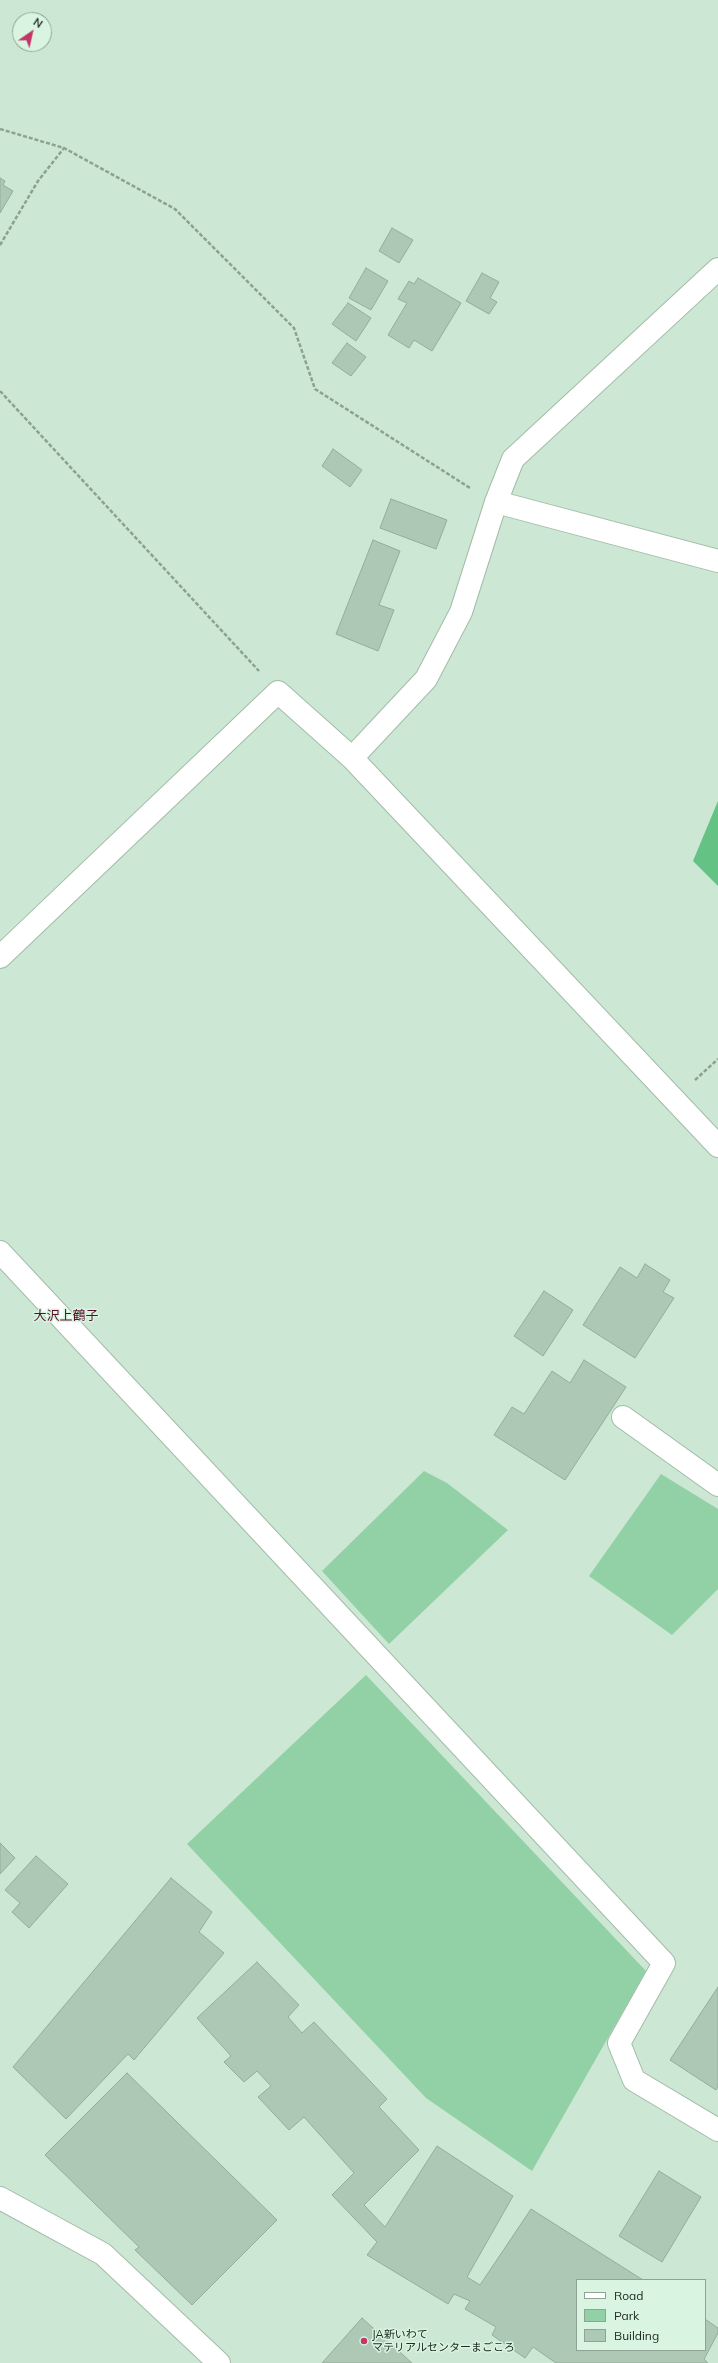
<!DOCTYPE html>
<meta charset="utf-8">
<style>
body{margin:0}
#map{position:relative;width:718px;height:2363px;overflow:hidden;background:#cce7d3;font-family:Mulish,sans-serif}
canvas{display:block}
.legend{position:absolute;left:576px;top:2279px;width:130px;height:72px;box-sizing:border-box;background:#d9f4e0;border:1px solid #8fa494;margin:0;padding:5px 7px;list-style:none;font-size:12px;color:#212b23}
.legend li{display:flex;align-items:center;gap:8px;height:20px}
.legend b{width:20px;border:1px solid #8fa494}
.north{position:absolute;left:12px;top:12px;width:40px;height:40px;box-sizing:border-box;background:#d9f4e0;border:1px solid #8fa494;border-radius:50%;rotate:34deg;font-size:11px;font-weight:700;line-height:16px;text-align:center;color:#212b23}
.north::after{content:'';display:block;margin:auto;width:14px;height:18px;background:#c23668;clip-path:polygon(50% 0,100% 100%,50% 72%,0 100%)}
</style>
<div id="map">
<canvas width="718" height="2363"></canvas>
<ul class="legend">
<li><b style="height:5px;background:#fff"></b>Road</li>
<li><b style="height:11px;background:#92d1a5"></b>Park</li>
<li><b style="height:11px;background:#adc8b4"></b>Building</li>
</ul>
<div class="north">N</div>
</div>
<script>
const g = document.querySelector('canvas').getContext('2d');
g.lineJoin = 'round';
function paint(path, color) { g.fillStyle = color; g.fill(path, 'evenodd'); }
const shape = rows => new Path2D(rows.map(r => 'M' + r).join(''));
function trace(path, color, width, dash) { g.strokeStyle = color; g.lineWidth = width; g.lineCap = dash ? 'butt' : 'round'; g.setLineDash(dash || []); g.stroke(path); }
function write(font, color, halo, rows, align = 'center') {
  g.font = font + ' Mulish,"Noto Sans JP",sans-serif'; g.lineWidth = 3; g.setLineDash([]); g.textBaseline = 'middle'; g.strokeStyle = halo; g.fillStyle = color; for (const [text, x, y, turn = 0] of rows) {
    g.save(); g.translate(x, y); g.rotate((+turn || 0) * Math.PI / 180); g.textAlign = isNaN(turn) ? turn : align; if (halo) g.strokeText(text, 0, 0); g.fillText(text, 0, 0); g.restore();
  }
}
paint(shape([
 [424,1471,447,1483,508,1530,389,1644,322,1571],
 [661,1474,718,1509,718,1589,672,1635,589,1576],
 [366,1675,646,1971,532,2171,426,2098,187,1844]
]), '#92d1a5');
paint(shape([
 [718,801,718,886,693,861]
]), '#65c285');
const building = shape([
 [0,178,5,181,3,185,13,191,0,213,0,178],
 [392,228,413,240,399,263,379,251,392,228],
 [366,268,388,281,371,310,349,298,366,268],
 [482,273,499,282,490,298,497,302,489,314,466,301,482,273],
 [418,278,461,303,432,351,414,340,409,348,388,335,407,303,398,299,409,281,414,284,418,278],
 [348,303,371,318,356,341,332,324,348,303],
 [347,343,366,357,351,376,332,363,347,343],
 [333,449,362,470,350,487,322,466,333,449],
 [391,499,447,520,436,549,380,528,391,499],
 [373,540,400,551,379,605,394,610,378,651,336,634,373,540],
 [645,1264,670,1280,663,1292,674,1298,635,1358,583,1325,620,1267,637,1278,645,1264],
 [544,1291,573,1310,543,1356,514,1336,544,1291],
 [584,1360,626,1387,565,1480,494,1435,512,1407,524,1414,552,1371,570,1383,584,1360],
 [0,1843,15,1858,0,1874,0,1843],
 [36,1856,68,1884,29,1928,12,1912,20,1903,5,1890,36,1856],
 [171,1878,212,1912,199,1932,224,1953,134,2060,128,2054,66,2119,13,2067,171,1878],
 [257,1962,299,2005,288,2017,302,2033,314,2022,387,2099,379,2107,419,2150,364,2205,385,2227,437,2146,513,2196,467,2277,480,2285,531,2209,643,2280,577,2280,577,2350,705,2350,705,2319,718,2328,718,2333,704,2359,708,2363,556,2363,533,2347,525,2358,492,2335,496,2327,465,2309,470,2301,454,2294,448,2304,367,2255,377,2242,332,2195,354,2173,304,2117,289,2130,258,2097,271,2086,257,2071,244,2082,224,2062,231,2056,197,2018,257,1962],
 [718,1987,718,2087,716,2090,670,2060,718,1987],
 [127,2073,277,2220,192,2305,135,2250,139,2247,45,2155,127,2073],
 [659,2171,701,2197,662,2262,619,2236,659,2171],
 [362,2318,412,2363,322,2363,362,2318]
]);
paint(building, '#adc8b4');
trace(building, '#93ad9a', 1);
const minor = shape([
 [496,502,718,561],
 [352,758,426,679,461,612,496,502,513,459,718,269],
 [0,957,278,692,352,758,718,1146],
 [0,1252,664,1963,619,2043,634,2080,718,2130],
 [623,1417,718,1485],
 [0,2198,103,2254,219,2363]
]);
trace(minor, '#a2bca9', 24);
trace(shape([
 [0,129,64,148,175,209,294,328,315,389,470,488],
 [0,245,38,181,64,148],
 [0,391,259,671],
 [695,1080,718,1059]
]), '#8da192', 2.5, [4, 2]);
trace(minor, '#fff', 22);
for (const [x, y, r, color] of [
 [364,2341,4,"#c23668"]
]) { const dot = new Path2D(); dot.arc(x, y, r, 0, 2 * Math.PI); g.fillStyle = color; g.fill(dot); trace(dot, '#d9f4e0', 1.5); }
write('11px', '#212b23', '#d9f4e0', [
 ["JA新いわて",372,2335],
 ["マテリアルセンターまごころ",372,2348]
], 'left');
write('13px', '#541129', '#d9f4e0', [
 ["大沢上鶴子",66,1316]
]);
</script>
